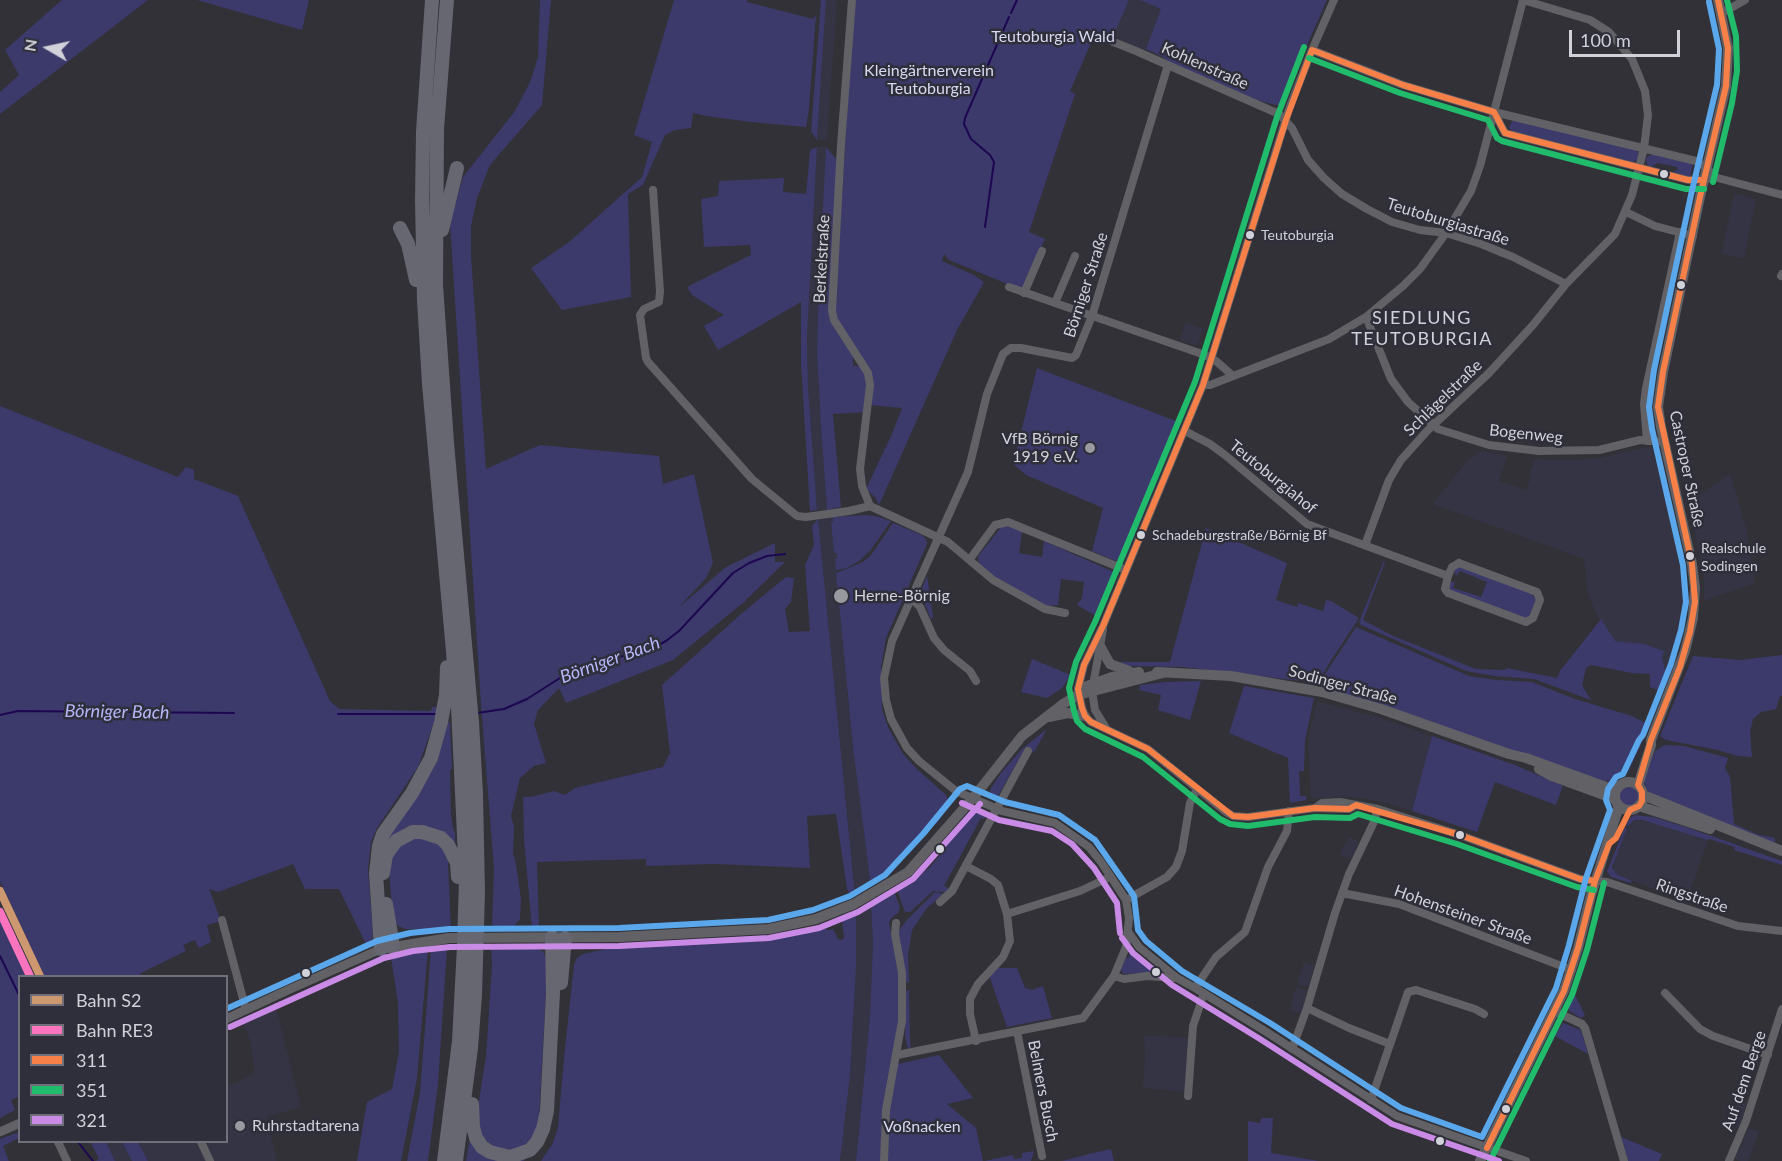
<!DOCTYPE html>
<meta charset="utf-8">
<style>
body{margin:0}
#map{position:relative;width:1782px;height:1161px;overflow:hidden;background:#313137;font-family:Lato,sans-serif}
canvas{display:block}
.legend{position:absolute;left:18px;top:975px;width:210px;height:168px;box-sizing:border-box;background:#2e2f3a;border:2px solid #6f707a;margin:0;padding:8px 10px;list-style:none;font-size:18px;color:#d1d1d9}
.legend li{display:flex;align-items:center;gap:12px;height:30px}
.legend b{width:30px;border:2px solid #6f707a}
.north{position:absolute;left:18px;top:18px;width:60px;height:60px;-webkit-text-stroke:4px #2e2f3a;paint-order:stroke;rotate:279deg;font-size:16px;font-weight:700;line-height:24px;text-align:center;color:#d1d1d9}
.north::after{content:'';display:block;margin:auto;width:21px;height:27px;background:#d1d1d9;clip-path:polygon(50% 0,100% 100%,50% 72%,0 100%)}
.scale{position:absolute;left:1569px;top:30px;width:111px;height:27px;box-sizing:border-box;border:3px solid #d1d1d9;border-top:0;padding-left:8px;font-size:18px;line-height:21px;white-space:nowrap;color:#d1d1d9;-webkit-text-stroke:4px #2e2f3a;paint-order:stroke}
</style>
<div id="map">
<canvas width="1782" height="1161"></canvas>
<ul class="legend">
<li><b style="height:8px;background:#cd976f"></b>Bahn S2</li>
<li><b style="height:8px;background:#fc73be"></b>Bahn RE3</li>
<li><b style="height:8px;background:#f78048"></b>311</li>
<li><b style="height:8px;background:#20bc6c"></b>351</li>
<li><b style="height:8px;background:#ca8be6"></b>321</li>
</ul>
<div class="north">N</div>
<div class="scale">100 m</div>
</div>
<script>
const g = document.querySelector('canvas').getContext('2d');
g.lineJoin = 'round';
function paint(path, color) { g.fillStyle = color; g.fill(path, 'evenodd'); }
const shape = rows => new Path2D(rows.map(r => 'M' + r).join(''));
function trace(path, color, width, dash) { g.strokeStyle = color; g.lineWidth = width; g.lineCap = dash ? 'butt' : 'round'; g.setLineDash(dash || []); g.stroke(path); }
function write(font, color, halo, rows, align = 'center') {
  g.font = font + ' Lato,sans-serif'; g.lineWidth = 5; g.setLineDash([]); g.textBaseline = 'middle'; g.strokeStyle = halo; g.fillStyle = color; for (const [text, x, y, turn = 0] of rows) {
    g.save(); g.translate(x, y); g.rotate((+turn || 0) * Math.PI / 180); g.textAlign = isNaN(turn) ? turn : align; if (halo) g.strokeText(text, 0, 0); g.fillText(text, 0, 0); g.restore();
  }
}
paint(shape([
 [826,0,837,0,827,140,817,140],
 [1129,0,1140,0,1162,9,1146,52,1112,37],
 [817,147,826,147,819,281,817,352,821,428,827,510,817,511,808,387,807,338],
 [1734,193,1756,199,1744,258,1722,254],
 [1186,322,1204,329,1197,346,1180,340],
 [1646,447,1652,447,1660,456,1684,560,1687,593,1684,624,1670,671,1665,669,1662,657,1664,652,1643,645,1614,641,1596,614,1592,604,1587,591,1584,559,1433,504,1466,462,1481,451,1507,456,1499,481,1526,490,1531,477,1528,476,1535,459,1567,460,1599,458],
 [1730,473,1746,528,1755,583,1704,601,1704,574,1688,503],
 [833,517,833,522,831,523,834,553,837,553,837,558,835,559,849,689,847,690,871,886,862,891,855,891,818,519],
 [1317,701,1378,717,1432,736,1412,811,1382,802,1359,798,1337,797,1311,799,1308,738],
 [1638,820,1687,832,1708,840,1687,901,1619,876,1614,873,1613,863,1628,826],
 [1348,837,1359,841,1351,859,1340,855],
 [0,881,44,976,30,976,0,914],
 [871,907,873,943,870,1016,856,1157,856,1161,840,1161,850,1075,856,967,856,912,863,908],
 [1304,962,1315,965,1308,987,1297,984],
 [1296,987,1307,991,1301,1013,1289,1010],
 [276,1008,301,1107,266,1117,277,1161,148,1161,139,1142,226,1142,227,1087,255,1073,250,1040,241,1021],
 [1144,1035,1190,1038,1187,1092,1143,1088,1145,1055],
 [1736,1099,1747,1103,1739,1127,1727,1123],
 [1749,1128,1759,1132,1748,1161,1740,1161,1735,1159],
 [106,1142,122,1142,132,1161,115,1161]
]), '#343444');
paint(shape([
 [62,0,148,0,0,114,0,92,19,75,5,50],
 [197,0,309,0,302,30],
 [540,0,551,0,542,105,490,165,477,198,471,226,471,256,486,469,540,445,659,456,663,484,694,474,713,563,706,578,678,608,726,567,775,543,775,562,785,562,744,602,673,660,566,703,559,688,538,710,534,724,546,763,534,766,520,778,511,816,514,826,513,853,516,864,521,899,520,919,512,928,492,928,494,869,481,705,450,223,463,177,515,111,531,80,538,57],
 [674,0,747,0,747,2,813,19,816,15,809,109,806,127,751,122,706,116,693,113,691,128,675,130,665,135,643,185,628,194,631,297,562,310,531,268,569,242,642,177,652,142,634,135],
 [821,0,826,0,817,140,811,131],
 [854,0,1129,0,1112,39,1095,34,1070,91,1075,94,1029,232,1045,239,1022,290,949,260,944,254,942,261,974,275,984,282,957,330,879,505,876,498,866,489,892,434,902,408,870,405,872,384,837,321,835,310],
 [1140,0,1327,0,1304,52,1286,100,1281,105,1276,105,1256,100,1169,62,1163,57,1146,49,1161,9],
 [1513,120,1636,149,1639,153,1637,160,1633,162,1512,132,1509,127],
 [817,147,807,338,808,387,817,510,810,511,801,363,801,302,718,350,704,326,724,315,692,295,687,287,751,255,750,245,704,247,701,199,718,196,719,181,784,178,783,192,806,194,810,150],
 [826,147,837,160,830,311,853,354,853,366,861,366,867,378,865,412,833,414,841,507,827,510,821,428,817,352,819,281],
 [1653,154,1693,164,1690,177,1673,172,1678,169,1677,167,1658,163,1651,167,1648,166,1646,161,1647,157],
 [1037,368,1181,423,1126,557,1123,560,1116,561,1092,551,1103,508,1026,475,1013,464],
 [0,406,178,477,186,467,194,470,194,479,238,496,330,701,339,709,431,711,432,707,437,707,434,722,418,767,377,828,371,842,368,869,373,934,372,939,366,944,339,889,305,889,293,864,218,892,209,889,221,921,207,925,211,942,199,948,195,940,183,945,186,951,141,973,140,976,44,976,0,881],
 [865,515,875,516,891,521,870,551,859,561,847,568,836,570,835,559,837,558,837,553,834,553,831,522,833,522,833,517],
 [818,519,855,895,851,897,847,889,836,814,807,816,810,868,714,864,646,866,646,859,537,862,539,929,532,929,524,840,523,797,531,797,554,791,565,795,575,788,663,767,670,753,662,685,741,614,786,577,794,578,791,602,785,609,789,632,810,631,805,565,814,545,812,526],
 [893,523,922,535,926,539,927,544,886,638,881,667,882,709,888,727,903,754,917,769,946,795,949,804,938,822,919,837,903,853,893,870,871,886,853,747,836,573,863,562,871,555],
 [1002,526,1008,526,1022,531,1019,553,1042,557,1044,541,1114,572,1116,580,1098,617,1077,605,1082,598,1084,582,1061,579,1058,605,1047,606,999,580,980,565,978,560,979,555],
 [1206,528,1287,563,1276,600,1297,607,1298,603,1323,611,1326,600,1331,601,1359,618,1330,662,1318,683,1183,667,1124,666,1120,662,1170,662],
 [1384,561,1385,562,1363,620,1393,636,1476,669,1505,670,1507,668,1557,678,1560,671,1601,619,1615,641,1644,644,1664,651,1662,658,1665,669,1670,671,1653,717,1650,716,1661,691,1650,687,1650,674,1632,673,1591,665,1586,668,1582,685,1591,700,1534,679,1494,676,1466,671,1361,625,1359,622],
 [1459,566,1532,593,1536,600,1531,616,1527,619,1448,590,1449,583,1453,582,1455,582,1453,588,1481,597,1487,582,1460,571,1456,576,1454,570],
 [927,576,933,617,931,619,920,593],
 [1356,627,1469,676,1497,680,1532,682,1575,699,1632,716,1650,725,1628,772,1616,780,1606,781,1605,784,1323,688,1324,685,1321,683,1325,674],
 [1782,655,1782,696,1780,696,1776,709,1761,712,1753,719,1750,732,1752,757,1737,756,1718,750,1666,740,1660,736,1693,656,1740,660],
 [1032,659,1071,675,1062,688,1047,698,1021,692],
 [1201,681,1190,720,1158,710,1161,695,1139,690,1140,685,1165,682],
 [1244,686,1314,698,1305,740,1304,771,1299,771,1300,796,1306,796,1306,800,1290,803,1288,758,1229,733],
 [444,722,450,722,452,769,450,770,451,815,453,828,455,833,455,846,420,829,380,852],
 [1047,729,1034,752,1025,748,997,798,993,798,990,790,1001,773,1022,749],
 [1432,736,1515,765,1563,786,1556,805,1495,782,1477,832,1412,811],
 [1664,745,1684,746,1728,758,1725,768,1730,777,1734,824,1759,835,1775,838,1775,842,1774,844,1651,794,1647,790,1644,781,1655,751],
 '1620 796a9 9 0 1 1 18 0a9 9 0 1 1-18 0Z',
 [978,811,984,811,986,816,984,819,981,818,944,886,950,889,945,892,933,891,910,912,905,912,898,893,898,887,929,868,942,853,952,835,965,819],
 [1635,815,1653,817,1686,827,1782,861,1782,865,1734,850,1735,847,1709,839,1708,840,1642,820,1635,820,1628,826,1626,825,1630,818],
 [1625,827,1627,828,1612,867,1616,874,1632,881,1631,883,1611,877,1607,871],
 [420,838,440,844,451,861,448,862,451,929,405,929,398,926,393,918,389,871,393,856,398,847,410,840],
 [892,891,895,893,900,908,898,913,891,918,889,923,899,972,900,1017,882,1161,856,1161,870,1016,873,943,871,904],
 [935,892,943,894,926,909,912,930,908,955,909,983,905,981,898,932,906,921],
 [856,912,856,967,850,1075,840,1161,541,1161,553,1143,558,1127,564,1058,574,965,577,958,583,954,629,944,679,940,758,938,787,934,819,927,829,930,833,929,839,940,841,940,844,938,842,921],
 [0,917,28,976,20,976,19,1101,18,1097,11,1100,15,1110,0,1118],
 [491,946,530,947,543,951,545,956,548,955,539,1119,537,1129,532,1139,524,1146,513,1150,494,1147,484,1139,480,1132,478,1107,486,1056,492,965],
 [428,949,417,1078,401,1161,357,1161,367,1102,392,1089,399,1052,398,1003,391,957],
 [431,949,447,949,438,1084,428,1161,407,1161,420,1093],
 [1132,951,1150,969,1150,973,1123,974,1121,969,1126,958,1128,958],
 [996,968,1017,968,1025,988,1032,990,1043,986,1052,1018,1007,1027,989,975],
 [909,990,910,1041,911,1050,907,1046,905,1035,906,991],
 [1574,993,1585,1015,1581,1018,1569,1011,1569,1004],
 [1563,1023,1581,1030,1588,1054,1555,1036],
 [939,1055,973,1098,947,1104,976,1128,983,1161,886,1161,889,1131,887,1120,898,1064],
 [1261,1118,1273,1118,1271,1153,1319,1161,1248,1161,1248,1121,1260,1123],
 [19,1132,19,1138,3,1146,9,1161,0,1161,0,1139],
 [471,1133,478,1145,530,1155,523,1161,466,1161],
 [1621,1137,1662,1154,1659,1161,1628,1161],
 [90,1142,106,1142,115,1161,96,1161,99,1158],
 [122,1142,138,1142,148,1161,132,1161],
 [1111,1149,1114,1161,1062,1161,1089,1154],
 [1034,1151,1031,1161,984,1161,1013,1155,1014,1159,1022,1158,1022,1153]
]), '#3c3a6b');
trace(shape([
 [1011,13,1017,0],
 [985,227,994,162,990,155,971,139,964,124,965,118,1009,17],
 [477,713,504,709,527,699,571,671,580,667,653,648,666,641,679,631,733,573,749,563,767,556,785,554],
 [338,714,438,714],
 [0,715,18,711,234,713],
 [0,956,20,997],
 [78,1142,93,1161]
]), '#1d0751', 2);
trace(shape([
 [852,0,841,145,832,311,834,320,868,373,870,385,860,469,862,486,870,506,948,542,993,580,1045,609,1065,613],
 [1334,0,1312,50,1289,109,1203,385,1103,626,1084,665,1078,689,1082,708,1085,716,1091,722,1148,749,1226,812,1233,816,1248,817,1315,808,1349,809,1356,805],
 [1722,13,1745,0],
 [1111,41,1136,51,1279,114,1292,128,1308,160,1324,178,1342,194,1367,209,1392,222,1420,230,1446,233,1481,244,1513,257,1566,284],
 [1312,50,1403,85,1494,112,1696,161,1707,168,1714,177],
 [1494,112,1505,133,1688,180,1707,179],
 [1714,177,1782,195],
 [653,190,660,291,659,302,644,309,640,315,646,358,648,362,752,479,797,516,806,517,849,511,870,506],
 [1626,212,1655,226,1693,236],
 [1781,276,1782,274],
 [1009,287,1205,355,1216,361,1233,376],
 [1024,293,1042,251],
 [1055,303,1075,256],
 [1366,317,1391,379,1408,402,1438,429,1489,445,1539,451,1599,450,1640,440,1664,442],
 [1203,385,1210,385,1329,339,1366,317,1403,286,1420,269,1446,233,1471,191,1480,166,1523,0],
 [1185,431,1210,444,1225,455,1307,524,1448,576],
 [1647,441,1644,404,1646,388,1680,232],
 [1365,545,1389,480,1401,460,1427,431,1489,373,1533,325,1566,284,1615,234,1632,195,1644,148,1648,115,1645,91,1632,59,1609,32,1590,20,1523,0],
 [970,559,995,525,1008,522,1126,570],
 [1459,563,1537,592,1540,600,1533,618,1526,622,1448,593,1445,589,1448,576,1452,567,1459,563],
 [911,598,920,607,934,638,944,650,970,671,976,681],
 [1103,629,1092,691,1095,710,1106,728],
 [1315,808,1322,803,1340,802,1378,809,1460,835,1580,879,1607,882,1738,926,1782,931],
 [966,866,991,879,998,885,1007,914,1010,941,1003,957,978,984,970,999,970,1014,976,1041],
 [1342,893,1399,904,1572,970],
 [1126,900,1167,877,1176,867,1182,851,1190,803,1197,789],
 [940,902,952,891,1028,751],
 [1007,914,1080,891,1110,877],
 [222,920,246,1010],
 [1129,933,1139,947,1177,978,1195,988,1265,1031,1397,1116,1526,1161],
 [1114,976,1124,979,1147,976,1175,978],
 [1195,988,1216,957,1245,932,1268,867,1287,831,1289,811],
 [1665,993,1700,1029,1713,1036,1768,1055],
 [1307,1008,1349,1028,1390,1044],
 [1554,1011,1582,1024,1585,1028,1624,1161],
 [1017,1031,1042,1156],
 [1292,1049,1307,1008,1335,913,1349,874,1373,824,1378,809],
 [897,1055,1083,1018,1114,976,1126,947,1129,918,1126,900,1101,862,1089,847,1055,823,1002,811,956,791,919,761,907,748,891,719,886,700,884,678,892,641,968,472,987,394,1003,354,1011,348,1021,348,1072,358,1076,355,1092,316,1168,65],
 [1188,1096,1193,1026,1204,993],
 [1371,1100,1408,992,1416,990,1475,1009,1484,1014],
 [58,1142,67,1161],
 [201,1142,210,1161],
 [884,1161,886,1110,902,1021,902,973,895,934,896,923],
 [1729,1161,1746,1121,1782,1009]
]), '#616166', 8);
trace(shape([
 [226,1019,288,990,381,949],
 [0,1132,20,1123]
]), '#616166', 9);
trace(shape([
 [1100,646,1110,664,1129,671],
 [1157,672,1231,676,1322,692,1381,709,1509,754,1526,758,1606,787,1617,789],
 [1079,689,1112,677,1139,672],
 [1049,717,1068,713,1085,716],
 [1539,769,1552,776,1615,799],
 '1615 796a14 14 0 1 1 28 0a14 14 0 1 1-28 0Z',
 [1638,785,1651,745,1651,740,1685,651,1693,618,1695,588,1692,564,1661,427,1658,407,1663,372,1700,197,1726,86,1728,48,1718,0],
 [1643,795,1782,851],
 [1639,806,1710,829],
 [388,948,449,938,619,937,769,929,816,919,854,904,908,872,973,798,1022,736,1063,704,1078,695,1163,673],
 [1480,1161,1564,991,1578,948,1591,895,1619,806]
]), '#616166', 10);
trace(shape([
 [432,0,423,132,422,200,424,300,429,384,458,707,466,879,464,946,459,1041,444,1161],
 [447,0,437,129,436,285,447,443,472,722,476,794,478,892,475,995,471,1048,456,1161],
 [400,228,408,244,416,280],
 [442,230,457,168],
 [383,873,386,855,396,841,413,832,422,832,441,838,448,845,457,863,458,877],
 [386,904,393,946],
 [381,949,376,873,379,846,383,834,412,793,431,758,441,722,446,695,447,667],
 [561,983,565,938],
 [472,1104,473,1127,476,1138,482,1147,490,1152,510,1157,530,1150,537,1142,543,1129,547,1111,553,993,552,937]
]), '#676772', 14);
trace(shape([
 [1312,50,1286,120,1203,385,1103,626,1084,665,1078,689,1082,708,1085,716,1091,722,1148,749,1233,816,1248,817,1315,808,1349,809,1356,805,1460,835,1580,879,1595,881],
 [1312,50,1403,85,1494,112,1505,133,1688,180,1704,180],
 [1487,1148,1564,991,1578,948,1595,881,1609,844,1616,838,1630,810,1639,806,1642,801,1642,792,1638,785,1651,740,1680,667,1690,632,1695,602,1692,564,1658,407,1663,372,1700,197,1726,86,1728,48,1718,0]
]), '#f78048', 6);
trace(shape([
 [1304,47,1277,117,1195,382,1095,622,1076,662,1069,688,1074,711,1077,721,1085,729,1143,757,1220,819,1230,824,1248,826,1315,817,1350,818,1358,814,1457,844,1577,887,1594,890],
 [1309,58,1400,93,1488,120,1497,138,1502,141,1686,189,1704,189],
 [1713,182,1732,103,1737,71,1736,36,1727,0],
 [1490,1161,1572,995,1587,950,1604,883]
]), '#20bc6c', 6);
trace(shape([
 [962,803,999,820,1052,831,1072,844,1094,868,1117,903,1120,933],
 [1122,938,1133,953,1172,985,1260,1039,1392,1124,1499,1161],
 [230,1027,384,958,413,951,450,947,619,946,769,938,819,928,858,912,913,879,980,804]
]), '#ca8be6', 6);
trace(shape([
 [226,1009,377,941,410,933,449,929,619,928,768,920,813,910,850,896,885,875,923,834,960,789,967,786,1005,802,1059,815,1095,840,1134,896,1138,930,1146,941,1182,971,1270,1023,1401,1108,1482,1137,1556,988,1569,945,1586,878,1610,810,1606,800,1608,789,1616,777,1623,774,1639,740,1643,735,1671,664,1681,630,1686,602,1683,565,1652,429,1649,407,1654,370,1691,195,1717,85,1719,49,1709,2]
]), '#5aa8eb', 6);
trace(shape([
 [0,891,40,976]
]), '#cd976f', 8);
trace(shape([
 [0,912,30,976]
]), '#fc73be', 8);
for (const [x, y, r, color] of [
 [1664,174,5,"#d1d1d9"],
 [1250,235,5,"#d1d1d9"],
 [1681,285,5,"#d1d1d9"],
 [1090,448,6,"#9999a0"],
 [1141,535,5,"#d1d1d9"],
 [1690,556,5,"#d1d1d9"],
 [841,596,8,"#9999a0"],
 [1460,835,5,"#d1d1d9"],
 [940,849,5,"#d1d1d9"],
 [1156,972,5,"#d1d1d9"],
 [306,973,5,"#d1d1d9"],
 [1506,1109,5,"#d1d1d9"],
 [240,1126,6,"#9999a0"],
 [1440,1141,5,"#d1d1d9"]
]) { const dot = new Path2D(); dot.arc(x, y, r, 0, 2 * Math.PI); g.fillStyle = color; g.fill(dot); trace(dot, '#2e2f3a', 2); }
write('14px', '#d1d1d9', '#2e2f3a', [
 ["Teutoburgia",1261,235],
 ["Schadeburgstraße/Börnig Bf",1152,535],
 ["Realschule",1701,548],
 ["Sodingen",1701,566]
], 'left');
write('16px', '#d8d9f1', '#2e2f3a', [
 ["Teutoburgia Wald",1053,37],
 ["Kleingärtnerverein",929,71],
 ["Teutoburgia",929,89],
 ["Voßnacken",922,1127]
]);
write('16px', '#d1d1d9', '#2e2f3a', [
 ["Kohlenstraße",1205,66,24],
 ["Teutoburgiastraße",1448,222,17],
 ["Berkelstraße",822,259,-87],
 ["Börniger Straße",1086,285,-72],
 ["Schlägelstraße",1443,398,-44],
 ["Bogenweg",1526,434,6],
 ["Castroper Straße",1687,469,78],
 ["Teutoburgiahof",1273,477,39],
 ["Sodinger Straße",1343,685,15],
 ["Ringstraße",1692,896,19],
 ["Hohensteiner Straße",1463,915,20],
 ["Auf dem Berge",1744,1081,-71],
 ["Belmers Busch",1043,1091,79]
]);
write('16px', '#d1d1d9', '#2e2f3a', [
 ["VfB Börnig",1078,439,"right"],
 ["1919 e.V.",1078,457,"right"],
 ["Herne-Börnig",854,596],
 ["Ruhrstadtarena",252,1126]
], 'left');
g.letterSpacing = '1.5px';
write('18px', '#d1d1d9', '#2e2f3a', [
 ["SIEDLUNG",1422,318],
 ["TEUTOBURGIA",1422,339]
]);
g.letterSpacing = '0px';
write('italic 18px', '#b6b7fb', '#2e2f3a', [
 ["Börniger Bach",610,660,-20],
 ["Börniger Bach",117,712,1]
]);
</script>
